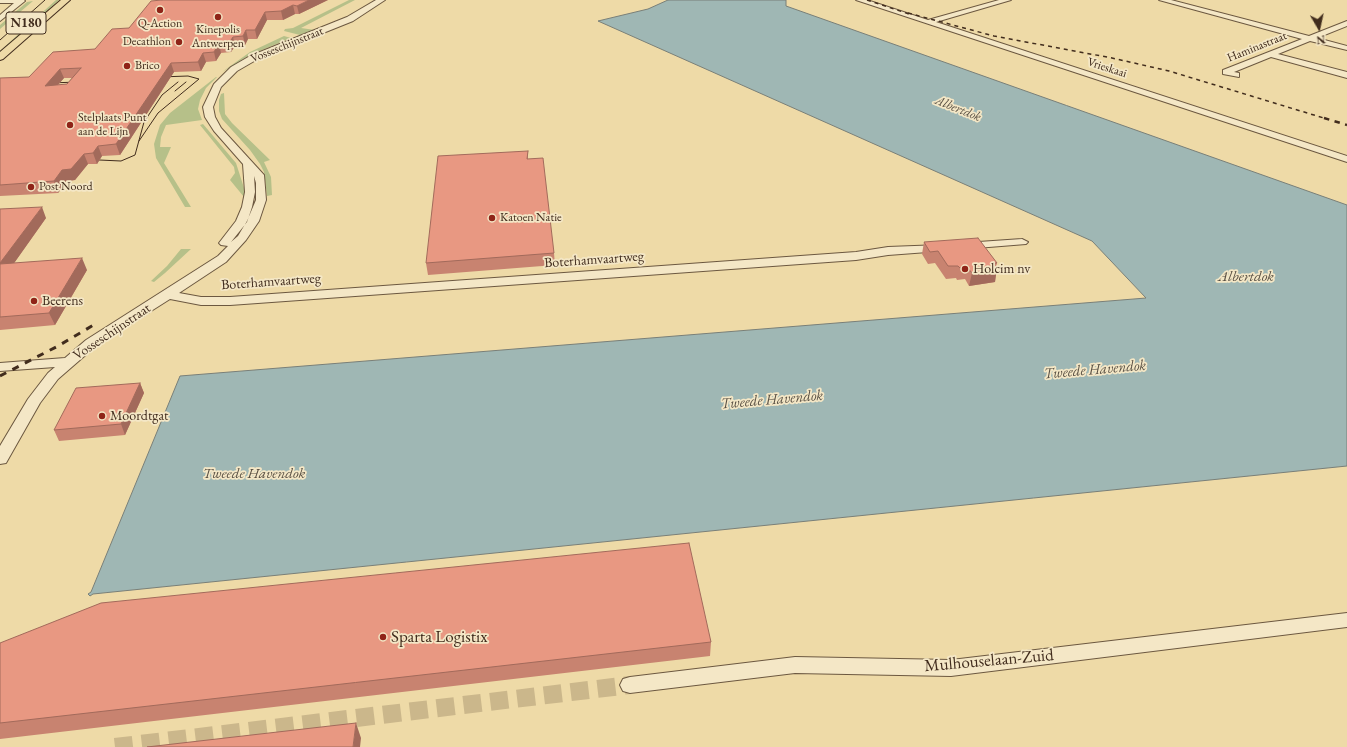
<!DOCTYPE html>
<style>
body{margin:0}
#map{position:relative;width:1347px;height:747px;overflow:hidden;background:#eedaa7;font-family:"EB Garamond",serif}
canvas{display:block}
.north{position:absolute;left:1299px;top:8px;width:40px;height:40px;-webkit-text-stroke:3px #f4e7c6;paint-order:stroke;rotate:171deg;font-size:11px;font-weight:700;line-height:16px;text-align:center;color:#412c1d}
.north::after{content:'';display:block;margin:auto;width:14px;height:18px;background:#412c1d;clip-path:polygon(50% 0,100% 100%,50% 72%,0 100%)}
</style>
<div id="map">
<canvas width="1347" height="747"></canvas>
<div class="north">N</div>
</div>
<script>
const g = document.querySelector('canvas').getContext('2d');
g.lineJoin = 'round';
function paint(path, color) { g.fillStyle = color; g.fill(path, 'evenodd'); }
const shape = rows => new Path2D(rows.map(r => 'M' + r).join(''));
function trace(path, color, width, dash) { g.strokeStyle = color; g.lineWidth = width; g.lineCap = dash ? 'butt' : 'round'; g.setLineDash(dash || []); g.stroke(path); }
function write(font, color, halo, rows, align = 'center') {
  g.font = font + ' "EB Garamond",serif'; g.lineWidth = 3.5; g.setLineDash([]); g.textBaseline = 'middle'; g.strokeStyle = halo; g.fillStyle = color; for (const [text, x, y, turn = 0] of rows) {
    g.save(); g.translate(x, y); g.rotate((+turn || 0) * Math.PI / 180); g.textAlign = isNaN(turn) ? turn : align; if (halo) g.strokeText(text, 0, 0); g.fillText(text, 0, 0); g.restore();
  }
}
paint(shape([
 [56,0,59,0,0,55,0,51],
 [349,0,355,0,301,28,315,30,300,35,284,31,285,29,293,28],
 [33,1,0,29,0,25,27,2],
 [284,36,291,38,250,55,222,72,250,52],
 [216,77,217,77,206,88,200,100,198,109,202,120,166,125,161,137,160,147,171,147,164,163,191,207,185,207,156,158,154,144,160,125,170,113],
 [224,93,225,114,232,123,270,160,264,162,271,177,272,195,267,196,264,172,260,164,250,150,222,119,219,111,219,100,221,94],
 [203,124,236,163,244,188,244,197,230,180,235,173,234,167,200,125],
 [181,249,191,249,165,273,154,282,151,281,167,266]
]), '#b6c089');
const water = shape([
 [668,0,786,0,786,6,1347,205,1347,466,93,594,90,596,88,594,91,592,180,376,1146,298,1092,241,598,21,648,9,668,0]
]);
paint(water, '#9fb7b4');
trace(water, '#797f78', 1);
trace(shape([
 [115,747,630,685]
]), '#cbb78b', 18, [18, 9]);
const minor = shape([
 [0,0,24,0,25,1,0,21,0,15,14,3,0,3,0,0],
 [376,0,385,0,353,21,256,60,237,71,221,87,213,107,215,117,221,128,264,175,266,200,259,221,246,240,226,262,179,293,201,297,230,297,856,252,888,247,941,245,947,248,941,251,888,255,856,260,230,305,201,305,170,299,96,346,58,379,40,403,6,463,0,464,0,446,28,399,48,373,55,367,0,371,0,363,65,358,86,340,218,256,228,246,221,245,219,243,236,221,242,207,245,192,243,164,214,131,205,117,203,107,214,84,231,67,250,56,347,17,376,0],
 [254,176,256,183,256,200,247,221,238,236,231,242,247,222,252,207,255,192,254,176],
 [856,0,867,0,928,20,999,0,1011,0,936,22,1347,156,1347,162,856,0],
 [1159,0,1171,0,1309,36,1347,21,1347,26,1317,38,1347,46,1347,50,1310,41,1278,54,1347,72,1347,78,1271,57,1234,72,1239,73,1239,77,1223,74,1223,70,1302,39,1159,0],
 [1022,239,1028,242,1026,244,964,249,958,246,964,243,1022,239],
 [1347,613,1347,627,951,676,795,673,630,693,623,691,620,685,623,679,630,677,795,657,951,660,1347,613]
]);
const major = shape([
 [61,0,70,0,3,59,0,60,0,52,61,0]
]);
trace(minor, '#6c5840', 2);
trace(major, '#412c1d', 2);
paint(minor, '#f4e7c6');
paint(major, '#eedaa7');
trace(shape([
 [0,40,45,0],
 [48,83,80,82],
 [175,91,186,82],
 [139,141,158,113,199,79,188,76,160,77],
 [99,160,121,161,135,155,144,122,162,95,178,82]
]), '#412c1d', 1);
trace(shape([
 [867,0,912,15],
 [908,13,994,36,1112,58,1169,71,1327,119]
]), '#412c1d', 1.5, [4, 4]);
trace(shape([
 [1324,118,1347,125]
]), '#412c1d', 2.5, [5.5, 5.5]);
trace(shape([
 [0,376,58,346,97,323]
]), '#412c1d', 3, [7, 7]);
paint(shape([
 [328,0,299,14,295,14,283,20,267,20,257,39,248,39,245,45,235,46,231,52,221,53,216,61,206,62,201,71,174,72,120,155,102,156,97,164,88,164,75,180,67,181,58,193,0,196,0,78,29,77,95,49,129,28],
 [64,78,72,78,67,84,58,85],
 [528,151,528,159,554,253,555,265,428,275,426,263],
 [0,209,46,218,14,263,87,270,55,325,0,330],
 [924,242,997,263,996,267,995,282,969,286,965,279,957,280,956,278,946,279,935,263,928,264,922,254],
 [140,383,144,393,125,435,59,441,54,430],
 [711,642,710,656,0,739,0,643]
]), '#c88370');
paint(shape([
 [309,0,328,0,299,14,297,6],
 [293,5,295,14,283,20,281,11],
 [265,12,267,20,257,39,255,30],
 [246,30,248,39,245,45,243,36],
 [233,37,235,46,231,52,229,43],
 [219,43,221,53,216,61,214,52],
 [203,53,206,62,201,71,198,62],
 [171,63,174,72,120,155,116,144],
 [60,69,64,78,49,95,45,86],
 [98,146,102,156,97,164,93,153],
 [84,154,88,164,75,180,67,181,58,193,54,181,62,170],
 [42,207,46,218,5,276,0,266,0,263],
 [82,258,87,270,55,325,49,313],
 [997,269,995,282,969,286,972,273],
 [140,383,144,393,125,435,121,424],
 [356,723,361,738,360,747,353,747]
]), '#a26a5b');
const building = shape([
 [162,0,309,0,297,6,293,5,281,11,265,12,255,30,246,30,243,36,233,37,229,43,219,43,214,52,203,53,198,62,171,63,116,144,98,146,93,153,84,154,71,169,62,170,54,181,0,185,0,78,29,77,53,52,95,49,112,29,129,28,151,1,162,0],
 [81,68,67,84,45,86,60,69,81,68],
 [528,151,527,159,543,158,554,253,426,263,438,156,528,151],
 [42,207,0,263,0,209,42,207],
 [978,238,997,263,992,263,997,269,972,273,967,267,960,268,958,266,948,266,938,251,930,252,924,242,978,238],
 [82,258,49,313,0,317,0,264,82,258],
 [140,383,121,424,54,430,76,388,140,383],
 [689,543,711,642,0,723,0,643,101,603,689,543],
 [356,723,353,747,147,747,356,723]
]);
paint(building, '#e89882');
trace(building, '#a26a5b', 1);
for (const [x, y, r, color] of [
 [160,10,4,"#8f2418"],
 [218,17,4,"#8f2418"],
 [179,42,4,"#8f2418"],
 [127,66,4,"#8f2418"],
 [70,125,4,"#8f2418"],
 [31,187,4,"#8f2418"],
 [492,218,4,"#8f2418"],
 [965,269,4,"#8f2418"],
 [34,301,4,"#8f2418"],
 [102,416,4,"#8f2418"],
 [383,637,4,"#8f2418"]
]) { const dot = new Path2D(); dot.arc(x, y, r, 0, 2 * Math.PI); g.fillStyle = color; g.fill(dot); trace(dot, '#f4e7c6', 1.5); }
write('12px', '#412c1d', '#f4e7c6', [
 ["Q-Action",160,24,"center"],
 ["Kinepolis",218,30,"center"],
 ["Antwerpen",218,44,"center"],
 ["Decathlon",171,42,"right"],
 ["Brico",135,66],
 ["Stelplaats Punt",78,118],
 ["aan de Lijn",78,132],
 ["Post Noord",39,187],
 ["Katoen Natie",500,218]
], 'left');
write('12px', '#412c1d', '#f4e7c6', [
 ["Vosseschijnstraat",287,45,-22],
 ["Haminastraat",1257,47,-22],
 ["Vrieskaai",1107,68,18]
]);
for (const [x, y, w] of [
 [26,23,40]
]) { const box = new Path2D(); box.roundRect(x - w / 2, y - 11, w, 22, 3); g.fillStyle = '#f4e7c6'; g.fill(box); trace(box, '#412c1d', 1); }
write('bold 13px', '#412c1d', null, [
 ["N180",26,23]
]);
write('italic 13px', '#584f43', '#f4e7c6', [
 ["Albertdok",958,109,22]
]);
write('14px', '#412c1d', '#f4e7c6', [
 ["Boterhamvaartweg",594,260,-4],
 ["Boterhamvaartweg",271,282,-4],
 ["Vosseschijnstraat",112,332,-34]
]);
write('14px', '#412c1d', '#f4e7c6', [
 ["Holcim nv",973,269],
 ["Beerens",42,301],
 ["Moordtgat",110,416]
], 'left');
write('italic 15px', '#584f43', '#f4e7c6', [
 ["Albertdok",1246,277],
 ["Tweede Havendok",1095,370,-5],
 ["Tweede Havendok",772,400,-5],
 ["Tweede Havendok",254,474]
]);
write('17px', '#412c1d', '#f4e7c6', [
 ["Sparta Logistix",391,637]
], 'left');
write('17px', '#412c1d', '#f4e7c6', [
 ["Mulhouselaan-Zuid",989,661,-5]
]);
</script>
